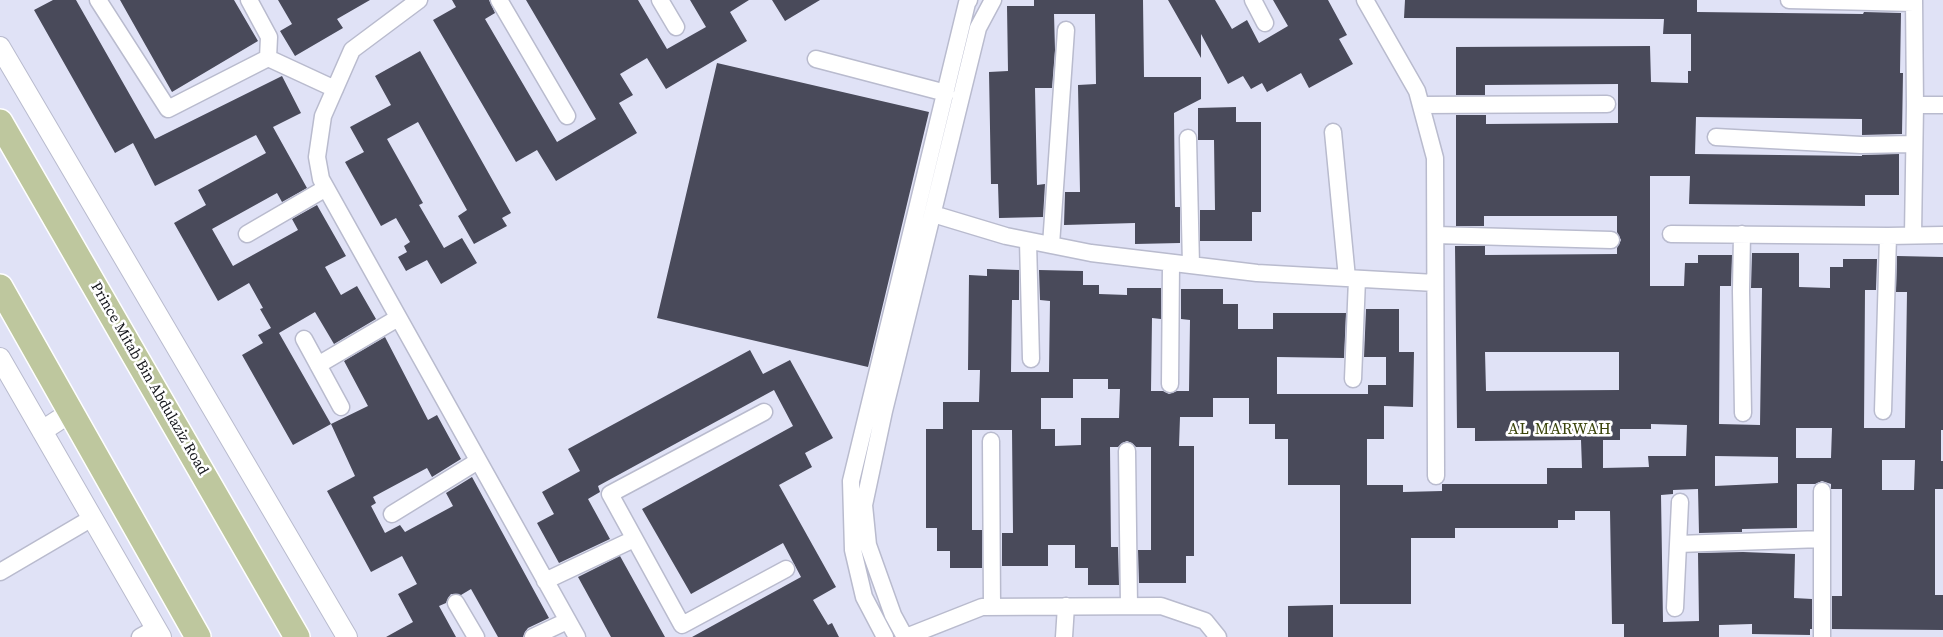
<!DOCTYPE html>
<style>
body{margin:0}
canvas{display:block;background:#e0e2f6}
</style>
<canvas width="1943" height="637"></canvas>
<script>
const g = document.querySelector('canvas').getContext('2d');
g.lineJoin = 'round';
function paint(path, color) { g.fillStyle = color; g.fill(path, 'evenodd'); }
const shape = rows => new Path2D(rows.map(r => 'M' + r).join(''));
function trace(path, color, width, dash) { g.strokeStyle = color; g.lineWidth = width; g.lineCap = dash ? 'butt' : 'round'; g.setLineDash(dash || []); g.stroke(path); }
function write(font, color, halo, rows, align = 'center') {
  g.font = font + ' "Source Serif 4",serif'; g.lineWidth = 5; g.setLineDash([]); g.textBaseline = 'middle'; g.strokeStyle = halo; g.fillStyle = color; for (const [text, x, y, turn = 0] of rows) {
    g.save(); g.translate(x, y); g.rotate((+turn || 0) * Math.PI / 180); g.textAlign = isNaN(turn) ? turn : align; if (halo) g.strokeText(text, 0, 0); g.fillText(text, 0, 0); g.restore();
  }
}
paint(shape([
 [53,0,76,0,155,139,282,76,301,113,273,127,307,188,282,202,277,193,212,229,233,266,298,230,292,219,317,205,346,256,325,267,341,295,357,286,376,319,334,344,315,312,279,333,331,424,293,445,242,355,263,343,258,335,271,328,260,309,263,308,249,283,218,301,174,223,206,205,198,190,266,153,256,135,155,186,133,143,115,153,34,10],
 [120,0,234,0,258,41,172,92],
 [278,0,370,0,337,19,343,28,295,56,280,31,292,24],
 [452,0,489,0,495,13,485,19,557,142,596,119,526,0,638,0,667,49,706,27,690,0,749,0,730,12,747,41,666,89,647,58,620,74,633,95,619,103,637,133,556,181,537,150,516,162,433,20,456,7],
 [772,0,820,0,785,21],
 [1034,0,1143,0,1144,77,1201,77,1201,99,1174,113,1175,207,1180,207,1180,243,1135,244,1135,223,1064,225,1065,192,1080,192,1078,85,1096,84,1095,14,1054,14,1055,50,1052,88,1035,88,1037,185,1045,184,1043,217,999,218,998,184,991,184,989,72,1008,71,1007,6,1034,6],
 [1168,0,1215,0,1232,29,1247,20,1259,43,1288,26,1273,0,1328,0,1347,35,1339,39,1353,64,1309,88,1301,73,1267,92,1262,83,1251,89,1243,76,1228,84,1201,34,1201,58],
 [1405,0,1697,0,1697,12,1863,14,1864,12,1901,13,1900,73,1903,73,1902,134,1862,135,1862,119,1696,117,1695,154,1862,156,1862,155,1899,154,1899,195,1865,195,1865,206,1689,204,1690,176,1650,176,1650,286,1684,286,1685,263,1698,263,1698,255,1732,255,1731,286,1720,286,1719,424,1760,425,1762,288,1751,288,1752,253,1799,253,1799,287,1830,288,1830,267,1843,267,1843,259,1877,259,1876,290,1865,290,1864,428,1905,428,1907,292,1896,292,1897,256,1943,257,1943,430,1941,430,1941,461,1943,461,1943,489,1935,489,1935,595,1943,595,1943,630,1832,629,1832,596,1842,596,1842,489,1831,489,1831,484,1822,481,1815,484,1797,484,1797,528,1742,529,1742,532,1699,533,1698,489,1673,490,1673,494,1661,495,1663,622,1699,621,1698,553,1743,552,1795,554,1794,598,1812,599,1812,629,1810,629,1810,635,1752,634,1752,624,1719,625,1719,637,1624,637,1624,624,1612,624,1610,511,1575,511,1575,520,1558,520,1558,528,1455,528,1455,538,1411,538,1411,604,1340,604,1340,485,1288,485,1288,439,1275,439,1275,424,1249,424,1249,398,1213,398,1213,417,1180,417,1179,446,1194,446,1194,556,1186,556,1186,583,1139,583,1138,550,1151,550,1151,447,1136,447,1132,443,1127,441,1122,443,1118,447,1110,447,1111,547,1118,547,1119,585,1088,585,1088,568,1075,568,1075,545,1048,545,1048,566,1002,566,1002,533,1013,533,1012,430,972,430,972,530,982,530,982,568,950,568,950,551,937,551,937,528,926,528,926,429,943,429,943,402,979,402,980,370,968,370,969,275,987,276,987,269,1019,270,1019,300,1012,300,1011,372,1049,372,1050,301,1040,300,1039,270,1083,271,1083,285,1099,285,1099,294,1127,295,1127,288,1161,288,1161,319,1152,318,1151,391,1163,391,1169,394,1177,391,1189,391,1190,320,1181,319,1181,289,1223,289,1223,304,1238,304,1238,329,1273,329,1273,313,1346,313,1344,358,1277,357,1277,394,1368,394,1368,385,1386,385,1386,357,1364,357,1366,309,1399,309,1399,352,1414,352,1413,407,1384,406,1384,439,1367,439,1367,485,1403,485,1403,492,1442,491,1442,484,1547,484,1547,468,1582,468,1581,440,1475,441,1475,428,1457,428,1455,246,1485,246,1485,255,1617,254,1617,248,1621,240,1617,232,1617,216,1484,216,1484,226,1456,226,1456,115,1486,115,1486,124,1618,123,1618,84,1485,85,1485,95,1456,95,1456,47,1650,46,1651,82,1688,83,1688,71,1691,71,1691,34,1663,34,1664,19,1404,18],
 [1485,352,1619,352,1619,390,1486,391],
 [1073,379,1108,379,1108,389,1120,389,1119,418,1081,418,1081,445,1055,446,1055,429,1041,429,1041,398,1073,398],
 [1651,424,1687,425,1686,456,1648,456,1649,467,1603,468,1603,440,1620,440,1620,429,1651,429],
 [1796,428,1832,428,1831,458,1796,458],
 [1715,456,1778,457,1778,483,1715,486],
 [1882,460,1915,460,1914,490,1882,490],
 [420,51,511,213,502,218,507,226,474,244,458,216,467,210,418,122,387,139,423,203,419,205,444,248,462,238,477,263,441,284,427,260,406,271,398,257,407,252,404,246,410,242,396,218,381,226,345,162,364,152,350,127,391,105,375,76],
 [717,63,929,112,868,367,657,318],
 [1236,107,1236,122,1261,122,1261,212,1252,212,1252,241,1200,241,1200,210,1215,210,1214,140,1198,140,1198,108],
 [385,337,428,420,437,415,461,459,432,477,427,468,373,497,376,503,371,506,385,533,400,525,405,532,453,506,446,493,472,477,549,618,528,628,525,632,523,637,498,637,471,589,461,595,451,594,448,598,446,603,439,606,456,637,386,637,413,622,398,594,417,584,402,556,371,572,327,491,355,476,331,424,368,406,344,361],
 [750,350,763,374,790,360,833,438,805,453,812,467,779,485,836,587,813,600,828,625,832,623,839,637,692,637,801,577,783,543,691,594,642,509,793,426,774,390,598,486,600,492,588,499,610,539,559,563,537,523,554,514,542,492,580,471,568,449],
 [620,556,665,637,611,637,578,577],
 [1333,605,1333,637,1288,637,1288,606]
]), '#494a5a');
const minor = shape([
 [98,0,168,109,268,58,335,89],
 [249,0,269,37,268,58],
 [419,0,352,50,323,116,317,157,321,179,577,637],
 [499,0,567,116],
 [660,0,676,27],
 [1253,0,1265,23],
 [1365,0,1417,91,1435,158,1436,476],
 [1789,0,1914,3],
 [816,59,946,93],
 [1421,105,1607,104],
 [1915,105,1943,105],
 [1333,132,1347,278],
 [1716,137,1861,145,1913,144],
 [1188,138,1191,265],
 [933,214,1006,236,1091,253,1257,273,1435,283],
 [247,234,326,188],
 [1671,234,1888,236,1943,235],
 [1742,234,1741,291,1743,413],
 [1436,235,1611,240],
 [1913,235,1915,105,1914,0],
 [1028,241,1031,359],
 [1051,245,1066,30],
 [304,339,341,407],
 [318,365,398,318],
 [1353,379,1357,279],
 [1170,384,1171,263],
 [1883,411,1888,236],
 [764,412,610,494,682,625,786,569],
 [991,441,992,607],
 [1127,451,1129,606],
 [392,514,478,461],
 [1678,544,1822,539],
 [0,572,92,518],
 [545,581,634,539],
 [456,603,476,637],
 [1675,608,1680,502],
 [140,637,156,628],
 [533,637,567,621],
 [885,637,864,597,853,550,851,481,967,3,969,0],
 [905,637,893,615,868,545,864,505,884,411,978,28,993,0],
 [906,637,982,607,1161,606,1205,621,1218,637],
 [1064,637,1066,606],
 [1822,637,1822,491]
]);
const tertiary = shape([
 [0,47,347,637],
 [0,358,161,637],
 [42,431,71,412]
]);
const primary = shape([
 [0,122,297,637],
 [0,287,198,637]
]);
trace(minor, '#b9bbce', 19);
trace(tertiary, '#b9bbce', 22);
trace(primary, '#fff', 28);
trace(minor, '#fff', 16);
trace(tertiary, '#fff', 20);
trace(primary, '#bec79e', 25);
write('15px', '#17181e', '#fff', [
 ["Prince Mitab Bin Abdulaziz Road",149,379,60]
]);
g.letterSpacing = '1px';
write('16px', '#3a4409', '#fff', [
 ["AL MARWAH",1560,430]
]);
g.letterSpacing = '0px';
</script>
